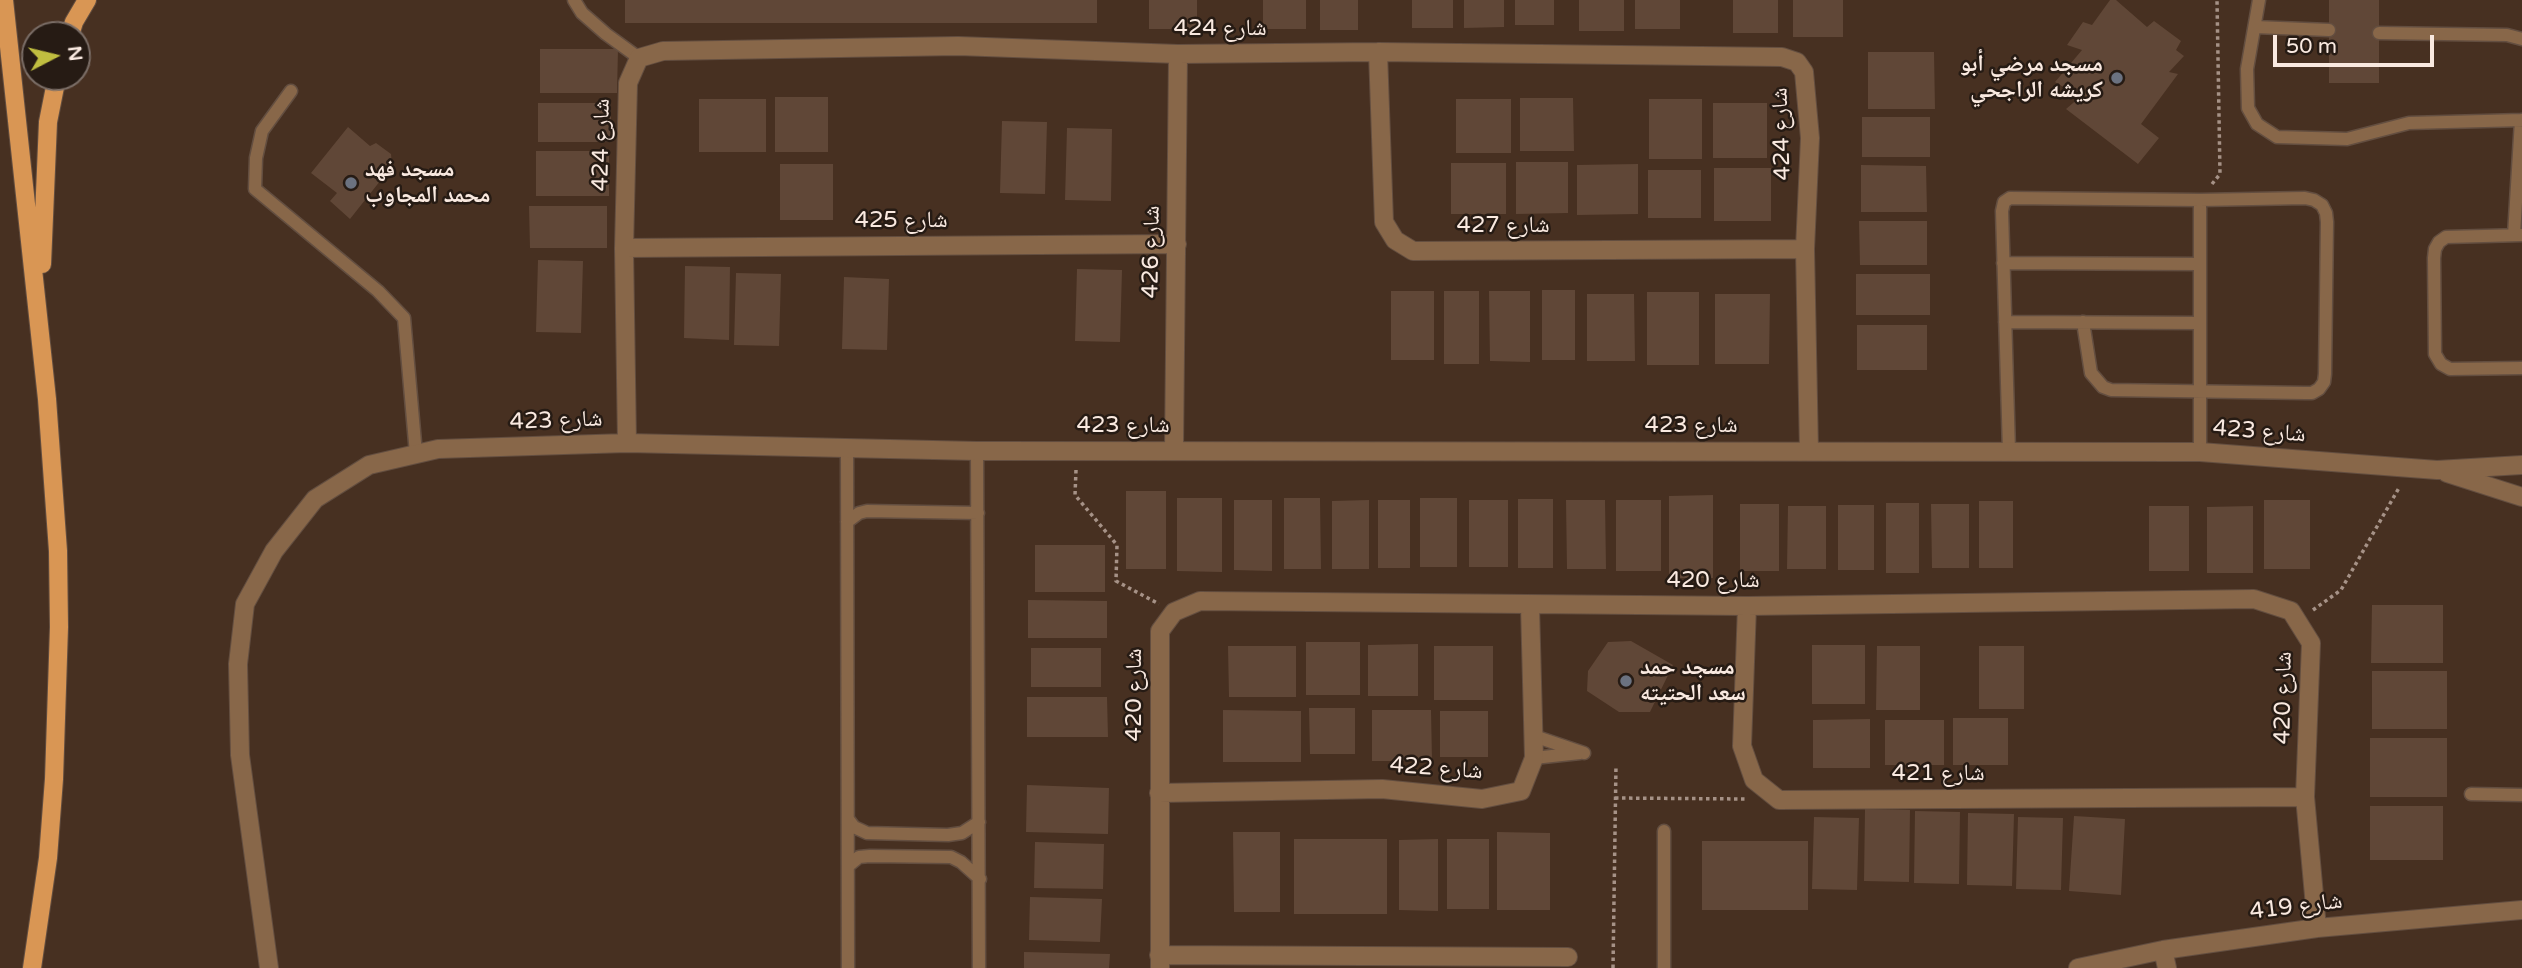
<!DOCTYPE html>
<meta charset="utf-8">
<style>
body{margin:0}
#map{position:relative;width:2522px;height:968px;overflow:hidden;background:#473021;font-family:"Varela Round",sans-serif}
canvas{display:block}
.north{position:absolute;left:21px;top:21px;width:70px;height:70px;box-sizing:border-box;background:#261b14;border:2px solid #7a6d66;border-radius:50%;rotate:83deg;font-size:19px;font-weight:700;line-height:28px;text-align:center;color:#f9e9e0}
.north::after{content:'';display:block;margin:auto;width:24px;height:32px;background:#c0be40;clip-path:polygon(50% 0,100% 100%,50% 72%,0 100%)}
.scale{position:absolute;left:2273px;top:35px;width:161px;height:32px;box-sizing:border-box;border:4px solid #f9e9e0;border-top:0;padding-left:9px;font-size:21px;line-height:24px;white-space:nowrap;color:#f9e9e0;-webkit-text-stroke:5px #261b14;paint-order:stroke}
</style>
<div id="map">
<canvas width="2522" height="968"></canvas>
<div class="north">N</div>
<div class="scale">50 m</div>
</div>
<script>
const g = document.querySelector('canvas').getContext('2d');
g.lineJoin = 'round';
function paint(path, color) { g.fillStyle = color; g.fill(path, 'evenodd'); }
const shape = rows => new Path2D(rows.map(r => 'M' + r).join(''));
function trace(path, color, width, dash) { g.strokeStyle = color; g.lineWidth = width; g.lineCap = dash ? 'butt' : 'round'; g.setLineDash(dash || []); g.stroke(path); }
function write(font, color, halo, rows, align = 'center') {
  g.font = font + ' "Varela Round","Noto Naskh Arabic",sans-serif'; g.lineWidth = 5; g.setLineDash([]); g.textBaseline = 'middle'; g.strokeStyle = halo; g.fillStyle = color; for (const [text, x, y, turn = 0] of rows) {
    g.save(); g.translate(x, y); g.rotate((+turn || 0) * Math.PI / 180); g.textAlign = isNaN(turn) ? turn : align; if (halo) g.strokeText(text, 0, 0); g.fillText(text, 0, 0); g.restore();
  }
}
paint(shape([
 [625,0,1097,0,1097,23,625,23],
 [1149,0,1197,0,1197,29,1149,29],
 [1263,0,1306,0,1306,29,1263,29],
 [1320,0,1358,0,1358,30,1320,30],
 [1412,0,1453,0,1453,28,1412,28],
 [1464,0,1504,0,1504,27,1464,28],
 [1515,0,1554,0,1554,25,1515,25],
 [1579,0,1624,0,1624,31,1579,31],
 [1635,0,1680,0,1680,29,1635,29],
 [1733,0,1778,0,1778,33,1733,33],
 [1793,0,1843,0,1843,37,1793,37],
 [2110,0,2116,0,2147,27,2154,21,2181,41,2176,50,2184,56,2169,72,2178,74,2141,124,2159,138,2138,164,2066,109,2080,97,2055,82,2082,50,2067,45,2083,22,2092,25],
 [2329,0,2379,0,2379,83,2329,83],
 [540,49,618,49,617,93,540,93],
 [1868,52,1934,52,1935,109,1868,109],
 [775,97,828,97,828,152,775,152],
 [1520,98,1573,98,1574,151,1520,151],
 [699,99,766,99,766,152,699,152],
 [1456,99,1511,99,1511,153,1456,153],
 [1649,99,1702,99,1702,159,1649,159],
 [538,103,611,103,611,142,538,142],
 [1713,103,1767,103,1767,158,1713,158],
 [1862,117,1930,117,1930,157,1862,157],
 [1002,121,1047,122,1045,194,1000,193],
 [348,127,370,146,376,143,391,154,392,166,350,219,330,201,337,193,311,173],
 [1067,128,1112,129,1111,201,1065,200],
 [536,151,609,151,609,196,536,196],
 [1516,162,1568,162,1568,213,1516,214],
 [1451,163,1506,163,1506,214,1451,214],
 [780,164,833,164,833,220,780,220],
 [1638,164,1638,214,1577,215,1577,165],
 [1861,165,1926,166,1927,212,1861,212],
 [1714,168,1771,168,1771,221,1714,221],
 [1648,170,1701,170,1701,218,1648,218],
 [529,206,607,206,607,248,530,248],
 [1859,221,1927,221,1927,265,1860,265],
 [538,260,583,261,581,333,536,332],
 [685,266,730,267,729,340,684,338],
 [1077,269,1122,270,1120,342,1075,341],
 [736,273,781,274,779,346,734,345],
 [1856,274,1930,274,1930,315,1856,315],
 [844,277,889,279,887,350,842,349],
 [1542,290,1575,290,1575,360,1542,360],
 [1391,291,1434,291,1434,360,1391,360],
 [1444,291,1479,291,1479,364,1444,364],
 [1489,291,1530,291,1530,362,1490,361],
 [1647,292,1699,292,1699,365,1647,365],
 [1587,294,1634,294,1635,361,1587,361],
 [1715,294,1770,294,1769,364,1715,364],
 [1857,325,1927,325,1927,370,1857,370],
 [1126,491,1166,491,1166,569,1126,569],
 [1713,495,1713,578,1669,578,1669,496],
 [1177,498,1222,498,1222,572,1177,571],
 [1284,498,1320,498,1321,569,1284,569],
 [1420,498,1457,498,1457,567,1420,567],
 [1518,499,1553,499,1553,568,1518,568],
 [1234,500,1272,500,1272,571,1234,570],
 [1369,500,1369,569,1332,569,1332,501],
 [1378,500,1410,500,1410,568,1378,568],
 [1469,500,1508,500,1508,567,1469,567],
 [1566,500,1605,500,1606,569,1567,569],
 [1616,500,1661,500,1661,571,1616,571],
 [2264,500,2310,500,2310,569,2264,569],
 [1979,501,2013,501,2013,568,1979,568],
 [1886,503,1919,503,1919,573,1886,573],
 [1740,504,1779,504,1779,571,1740,571],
 [1931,504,1969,504,1969,568,1932,568],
 [1838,505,1874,505,1874,570,1838,570],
 [1788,506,1826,506,1826,569,1787,569],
 [2149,506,2189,506,2189,571,2149,571],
 [2253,506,2253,573,2207,573,2207,507],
 [1035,545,1105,545,1105,592,1035,592],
 [1028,600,1107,601,1107,638,1028,638],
 [2372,605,2443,605,2443,663,2371,663],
 [1631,641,1673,665,1650,712,1619,712,1587,691,1588,671,1608,642],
 [1306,642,1360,642,1360,695,1306,695],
 [1418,644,1418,696,1368,696,1368,645],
 [1812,645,1865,645,1865,704,1812,704],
 [1228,646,1296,646,1296,697,1229,697],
 [1434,646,1493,646,1493,700,1434,700],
 [1877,646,1920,646,1920,710,1876,710],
 [1979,646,2024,646,2024,709,1979,709],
 [1031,648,1101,648,1101,687,1031,687],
 [2372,671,2447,671,2447,729,2372,729],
 [1027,697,1107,697,1108,737,1027,737],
 [1309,708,1355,708,1355,754,1310,754],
 [1223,710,1301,711,1301,762,1223,762],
 [1372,710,1431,710,1432,761,1372,761],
 [1440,711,1488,711,1488,757,1440,757],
 [1953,718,2008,718,2008,765,1953,765],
 [1870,719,1870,768,1813,768,1813,720],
 [1885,720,1944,720,1944,765,1885,765],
 [2370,738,2447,738,2447,797,2370,797],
 [1027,785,1109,788,1108,834,1026,832],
 [2370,806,2443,806,2443,860,2370,860],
 [1865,809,1910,810,1909,882,1864,881],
 [1915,811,1960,812,1959,884,1914,883],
 [1968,813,2014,814,2012,886,1967,885],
 [2074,816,2125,819,2121,895,2069,891],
 [1814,817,1859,818,1857,890,1812,889],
 [2018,817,2063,818,2061,890,2016,889],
 [1233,832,1280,832,1280,912,1234,912],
 [1497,832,1550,833,1550,910,1497,910],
 [1294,839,1387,839,1387,914,1294,914],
 [1438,839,1438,911,1399,910,1399,840],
 [1447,839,1489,839,1489,909,1447,909],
 [1702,841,1808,841,1808,910,1702,910],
 [1035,842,1104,844,1103,889,1034,888],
 [1030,897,1102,899,1100,942,1029,940],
 [1024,952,1110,954,1109,968,1024,968]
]), '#604737');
const lane = shape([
 [574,0,582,13,606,34,639,58],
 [2259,0,2247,69,2248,108,2257,124,2277,137,2347,139,2409,123,2522,120],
 [2255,27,2329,30],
 [2379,33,2507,35,2522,39],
 [291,91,262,131,256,158,255,189,378,291,404,318,416,454],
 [2514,235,2521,120],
 [2522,235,2446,237,2439,242,2435,249,2434,258,2435,354,2441,364,2450,369,2522,368],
 [2003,263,2200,264],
 [2005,322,2200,323],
 [2083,322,2091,373,2103,387,2111,390,2305,393,2312,393,2319,389,2324,382,2325,374,2327,222,2326,213,2322,205,2314,200,2305,198,2200,200],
 [847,447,848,968],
 [977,451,979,968],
 [2009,451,2002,211,2004,202,2010,198,2200,200,2200,452],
 [847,522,859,513,867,511,978,513],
 [1534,736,1584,753],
 [1534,758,1580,753],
 [2471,794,2522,795],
 [848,819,854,827,867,833,948,835,962,833,979,822],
 [848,866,859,857,870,856,951,857,961,862,980,879],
 [1664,968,1664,831]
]);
const street = shape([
 [1378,52,1384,222,1395,240,1413,251,1805,249],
 [624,248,1177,244],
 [627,443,624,248,628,83,639,58,663,51,958,46,1178,54,1378,52,1782,57,1797,62,1804,72,1810,138,1805,249,1809,451],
 [1174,450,1178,54],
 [2447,473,2522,497],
 [1747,606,1742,746,1754,780,1779,800,2305,797],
 [1159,793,1382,789,1482,799,1521,791,1534,758,1530,606],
 [2163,950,2167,968],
 [1159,955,1568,957],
 [269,968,240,755,238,664,245,604,274,551,315,499,369,465,438,449,627,443,977,451,2200,452,2437,470,2522,465],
 [1160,968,1160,631,1174,612,1200,601,1747,606,2254,599,2291,611,2311,643,2305,797,2317,928],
 [2078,968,2163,950,2317,928,2522,910]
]);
const primary = shape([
 [4,0,47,399,58,551,59,627,54,779,48,858,32,968],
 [70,35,74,22,87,0],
 [42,264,48,122,57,77]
]);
trace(lane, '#634e40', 15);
trace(street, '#634e40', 20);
trace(primary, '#634e40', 20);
trace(shape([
 [2212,184,2220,174,2217,0],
 [1076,470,1075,495,1117,545,1116,581,1159,604],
 [2313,610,2341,590,2400,486],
 [1615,798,1746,799],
 [1613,968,1616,765]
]), '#a69287', 3.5, [3.5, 3.5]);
trace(lane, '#886749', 12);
trace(street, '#886749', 18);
trace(primary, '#d99654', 18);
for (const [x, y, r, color] of [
 [2117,78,7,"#6b7280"],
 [351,183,7,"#6b7280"],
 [1626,681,7,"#6b7280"]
]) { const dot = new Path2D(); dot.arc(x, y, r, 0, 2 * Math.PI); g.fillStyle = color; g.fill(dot); trace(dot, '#261b14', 2.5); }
write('23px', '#f9e9e0', '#261b14', [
 ["شارع 424",1220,29],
 ["شارع 424",1782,134,-92],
 ["شارع 424",602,145,-89],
 ["شارع 425",901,221],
 ["شارع 427",1503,226],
 ["شارع 426",1152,252,-89],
 ["شارع 423",556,421,-2],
 ["شارع 423",1123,426],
 ["شارع 423",1691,426],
 ["شارع 423",2259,432,4],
 ["شارع 420",1713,581],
 ["شارع 420",1135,695,-90],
 ["شارع 420",2284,698,-89],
 ["شارع 422",1436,769,4],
 ["شارع 421",1938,774],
 ["شارع 419",2296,907,-7]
]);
write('bold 23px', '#f9e9e0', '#261b14', [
 ["مسجد مرضي أبو",2103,65,"right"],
 ["كريشه الراجحي",2103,91,"right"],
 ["مسجد فهد",365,170],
 ["محمد المجاوب",365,196],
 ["مسجد حمد",1640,668],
 ["سعد الحتيته",1640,694]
], 'left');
</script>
